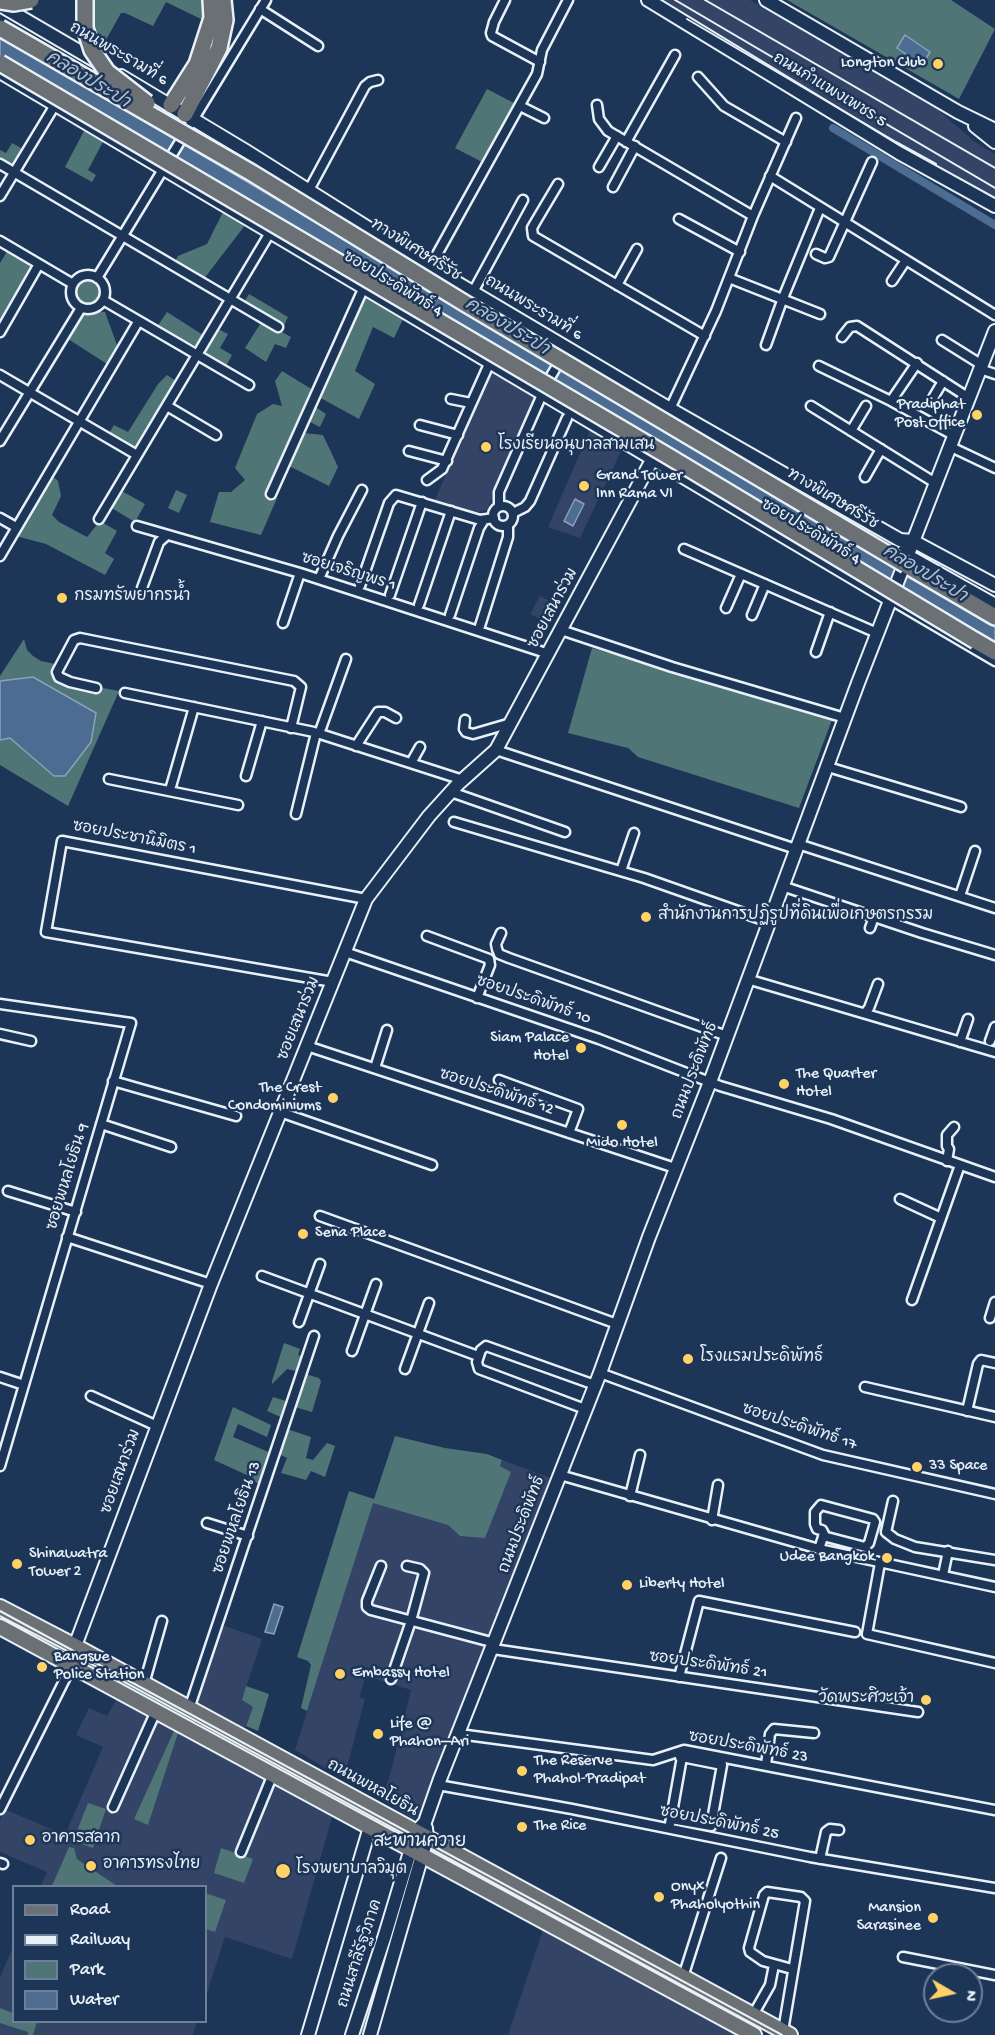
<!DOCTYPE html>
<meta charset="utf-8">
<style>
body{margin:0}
#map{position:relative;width:995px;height:2035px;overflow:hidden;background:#1d3557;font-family:"Gochi Hand",sans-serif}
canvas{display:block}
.legend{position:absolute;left:12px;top:1885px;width:195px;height:138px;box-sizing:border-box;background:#1d3557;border:2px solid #6e8097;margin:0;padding:8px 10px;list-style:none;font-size:18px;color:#e8f1f8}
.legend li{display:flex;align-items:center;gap:12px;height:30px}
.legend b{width:30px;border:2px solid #6e8097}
.north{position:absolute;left:923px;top:1963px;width:60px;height:60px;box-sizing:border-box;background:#1d3557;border:2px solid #6e8097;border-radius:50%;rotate:99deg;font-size:16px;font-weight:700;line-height:24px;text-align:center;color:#e8f1f8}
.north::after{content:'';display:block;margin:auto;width:21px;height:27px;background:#ffd166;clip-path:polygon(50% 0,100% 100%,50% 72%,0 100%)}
</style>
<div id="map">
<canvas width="995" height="2035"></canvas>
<ul class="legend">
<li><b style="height:8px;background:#6a7074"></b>Road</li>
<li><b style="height:8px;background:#e8f1f8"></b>Railway</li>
<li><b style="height:16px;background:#507577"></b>Park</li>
<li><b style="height:16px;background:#4c6c91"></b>Water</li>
</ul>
<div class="north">N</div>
</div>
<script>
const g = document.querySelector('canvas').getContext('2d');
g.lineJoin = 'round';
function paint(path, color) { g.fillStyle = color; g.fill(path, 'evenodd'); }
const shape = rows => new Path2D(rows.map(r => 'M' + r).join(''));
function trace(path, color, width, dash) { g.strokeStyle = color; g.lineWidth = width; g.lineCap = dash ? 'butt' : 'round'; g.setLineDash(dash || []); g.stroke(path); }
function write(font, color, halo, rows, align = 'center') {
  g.font = font + ' "Gochi Hand","Playpen Sans Thai",sans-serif'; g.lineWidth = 5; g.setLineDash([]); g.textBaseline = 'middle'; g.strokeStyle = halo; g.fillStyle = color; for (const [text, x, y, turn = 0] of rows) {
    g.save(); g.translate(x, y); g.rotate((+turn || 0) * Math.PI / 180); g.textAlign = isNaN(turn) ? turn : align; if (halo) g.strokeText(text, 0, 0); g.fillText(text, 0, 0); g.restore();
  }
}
paint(shape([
 [659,0,750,0,936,108,975,142,995,154,995,204,876,135],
 [491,368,537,394,487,510,476,513,435,500],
 [591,428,623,447,580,538,548,527],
 [540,596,556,604,545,622,530,614],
 [502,1460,548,1477,552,1481,422,1814,413,1819,380,1798,389,1779,411,1690,366,1676,359,1697,365,1699,348,1763,342,1778,295,1750,373,1502,448,1525,460,1536,511,1472,500,1466],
 [214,1622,262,1639,242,1700,253,1707,244,1730,188,1701],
 [116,1700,332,1817,292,1959,225,1937,206,1996,206,1886,41,1886,47,1872,0,1852,0,1820,4,1809,65,1835,103,1747,76,1735,89,1708,107,1716],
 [543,1930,743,2035,508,2035],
 [13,1947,14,2022,197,2022,193,2035,0,2035,0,1977]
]), '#346');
paint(shape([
 [93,0,206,0,205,21,166,2,153,26,125,13,121,13,102,47,80,14],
 [787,0,951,0,995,29,959,99],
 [487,89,514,103,482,162,455,148],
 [85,129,104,140,88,170,96,175,92,182,65,167],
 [12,143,23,149,14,165,0,159,0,150,6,153],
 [223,212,246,224,203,280,174,263,178,256,207,244],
 [8,250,35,266,0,326,0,263],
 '77 292a13 13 0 1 1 26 0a13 13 0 1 1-26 0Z',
 [249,294,288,317,283,328,243,304],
 [365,294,404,317,394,338,373,327,355,371,375,384,359,419,317,396],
 [87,312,105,312,117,345,107,364,65,337,82,313],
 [167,312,203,335,199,345,196,346,157,327],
 [262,321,291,337,286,348,275,344,266,362,245,348],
 [216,328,228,334,220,348,232,355,225,368,201,355],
 [282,371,313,390,308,402,326,414,320,427,302,418,299,425,304,433,323,435,338,467,329,486,287,465,274,496,277,498,261,535,210,522,219,492,231,492,245,480,235,468,257,414,273,404,282,406,275,381],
 [167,375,176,381,135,448,108,435,114,425,128,432,158,384],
 [52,476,58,481,61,496,52,515,59,522,87,537,100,521,117,531,105,553,114,559,105,575,46,544,16,536],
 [120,490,145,504,135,522,110,507],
 [176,490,187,495,179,513,168,508],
 [24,639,27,650,33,656,41,661,60,665,54,679,119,691,68,806,0,765,0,676],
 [592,648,833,717,799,808,638,757,628,748,568,733],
 [284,1343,300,1349,298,1355,304,1357,300,1372,287,1369,272,1384,272,1381],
 [305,1374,319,1378,321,1382,312,1412,295,1407],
 [273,1397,289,1402,283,1418,267,1411],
 [233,1407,271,1425,267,1437,238,1424,233,1437,271,1453,262,1485,248,1479,249,1476,214,1460],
 [287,1429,311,1437,306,1458,313,1460,327,1443,335,1446,325,1477,311,1471,306,1480,281,1473,287,1458,279,1454],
 [395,1436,445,1448,487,1454,502,1460,500,1466,511,1472,485,1538,460,1536,448,1525,373,1503,307,1711,301,1708,311,1665,308,1661,297,1657,349,1491,374,1499],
 [0,1611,197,1716,193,1724,0,1622],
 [246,1686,269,1694,258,1731,246,1726,253,1707,242,1700],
 [204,1719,397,1829,395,1833,200,1728],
 [174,1731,178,1733,148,1825,134,1819],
 [88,1803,106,1809,93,1848,73,1841],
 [69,1847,74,1848,77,1859,117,1886,52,1886],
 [221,1848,253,1859,244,1883,214,1873],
 [208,1894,226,1900,215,1932,206,1929,206,1895],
 [384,1963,388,1965,366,2035,362,2035,360,2032,381,1964],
 [0,2008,13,2013,14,2022,37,2022,33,2035,28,2035,28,2032,0,2023]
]), '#507577');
const water = shape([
 [905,35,930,52,922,65,897,48,905,35],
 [0,36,995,624,995,646,0,58,0,36],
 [575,499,584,504,573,526,564,521,575,499],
 [33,677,96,713,91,742,65,776,54,776,10,738,0,740,0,681,33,677],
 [274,1604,283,1607,274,1634,265,1632,274,1604]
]);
paint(water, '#4c6c91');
trace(water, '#8aa1ba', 1.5);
trace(shape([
 [833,128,995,225]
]), '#4c6c91', 8);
const street = shape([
 [505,0,494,22,491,33,492,36,540,62],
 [260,9,318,46],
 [698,77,724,106,786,142],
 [597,105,599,119,608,131,753,216],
 [520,106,544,118],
 [626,142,675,55],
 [0,164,278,327],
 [599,167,617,136],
 [770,176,995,315],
 [558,184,536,221,532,228,533,236,705,336],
 [613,187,635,146],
 [309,190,365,86,370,82,378,80],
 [0,196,55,105],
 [679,219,740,252],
 [0,241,73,284],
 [816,254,825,258,829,257,872,162],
 [430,267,537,74,542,50,568,0],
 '71 292a17 17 0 1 1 34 0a17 17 0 1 1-34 0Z',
 [97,278,266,0],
 [729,278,820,314],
 [892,281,906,260],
 [617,285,637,249],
 [473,292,523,200],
 [103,300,249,385],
 [0,332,39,264],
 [842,337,850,327,857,326,969,398],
 [942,340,982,365],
 [766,345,783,298,820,208],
 [819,366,891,401,955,436],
 [980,369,995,374],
 [0,375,137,455],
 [451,399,471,403],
 [891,401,917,363],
 [930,403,943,381],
 [167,406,216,435],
 [811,406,937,484],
 [670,409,716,311,753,216,796,118],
 [420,425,458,435],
 [851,431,866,406],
 [0,441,81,308],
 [951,447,995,468],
 [409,451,447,461],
 [865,477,881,449],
 [427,480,442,469,490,362],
 [271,494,364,287],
 '493 516a10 10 0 1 1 20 0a10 10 0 1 1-20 0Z',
 [499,506,499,492,548,381,561,359],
 [513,513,525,507,530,501,567,418],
 [0,518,16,527],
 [99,519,271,231],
 [137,526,300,573,549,654],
 [684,549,877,633],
 [0,556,138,322],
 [319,579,338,536,362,490],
 [360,586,389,503,396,495,480,520,494,518],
 [142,588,159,542,167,535],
 [390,595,422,502],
 [891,600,995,661],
 [419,605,451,511],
 [726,608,741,574],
 [450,615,479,528,484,520],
 [752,615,765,584],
 [283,623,300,573],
 [480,626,508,537,508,525],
 [561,630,672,667,845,718],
 [816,652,830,612],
 [96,688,70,682,59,677,57,672,74,640,80,638,294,681,301,687,291,728],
 [125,693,314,732,463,780],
 [465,720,464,729,466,732,473,734,511,723],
 [319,734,346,659],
 [356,746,378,712,385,712,396,718],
 [496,750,796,849],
 [411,763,420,747],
 [828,767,961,807],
 [246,776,262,721],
 [109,779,238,805],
 [170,790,194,707],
 [451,792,565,832],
 [296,814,316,733],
 [454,822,644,878,769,922],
 [798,844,995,908],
 [621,871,634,833],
 [782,886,922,933,995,955],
 [960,896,975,851],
 [870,928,874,917],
 [501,933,496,944,497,949,499,954,509,958,727,1036],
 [427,936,489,959,490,965,477,998],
 [345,952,599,1039,720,1086,831,1119,995,1177],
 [747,979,995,1052],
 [333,982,46,932,62,841,366,899],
 [0,1004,131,1023,0,1466],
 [865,1013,869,1008,878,984],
 [0,1034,31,1041],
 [990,1041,995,1027],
 [960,1042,968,1019],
 [307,1046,675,1168],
 [375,1068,387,1030],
 [499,1080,578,1109,569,1133],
 [113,1081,236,1116],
 [280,1112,432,1165],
 [101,1124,171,1147],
 [947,1161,949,1149,947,1146,947,1135,954,1127],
 [8,1191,76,1212],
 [900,1199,941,1218],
 [320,1216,617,1324],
 [67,1237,211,1284],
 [262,1276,478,1356],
 [912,1300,960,1165],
 [990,1318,995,1302],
 [299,1322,320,1264],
 [352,1351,376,1284],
 [405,1369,429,1303],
 [600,1373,823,1455,995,1494],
 [0,1377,24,1385],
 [865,1387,995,1417],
 [91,1396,157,1426],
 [585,1409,479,1369,477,1362,481,1350,486,1346,595,1385],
 [967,1411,978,1364,981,1360,995,1363],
 [560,1475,819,1549,995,1587],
 [630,1496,640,1455],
 [893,1501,886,1532,895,1539,915,1547,995,1560],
 [712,1520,718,1485],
 [207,1523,248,1536],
 [819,1549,824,1534,822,1530,817,1529,815,1524,815,1512,821,1505,873,1519,875,1522,869,1543,865,1547,823,1536],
 [880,1563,867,1634,995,1663],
 [381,1566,367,1601,367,1607,371,1610,495,1643],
 [943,1575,948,1551],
 [493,1649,918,1712],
 [679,1677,699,1601,855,1632],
 [391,1679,411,1621,424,1573,420,1569,407,1566],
 [144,1684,162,1621],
 [189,1709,314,1336],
 [459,1734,653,1760,684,1750,995,1810],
 [766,1765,770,1734,774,1729,814,1733],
 [438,1785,572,1809,810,1857,995,1888],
 [113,1807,156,1711],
 [0,1809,72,1665],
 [671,1819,711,1826,722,1765,682,1757],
 [670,1824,682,1757,680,1757],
 [241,1852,273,1774],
 [820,1859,826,1832,830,1829,839,1830],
 [0,1863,3,1864],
 [903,1957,995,1975],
 [683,1977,721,1858],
 [753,2015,770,1985,774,1965],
 [783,2031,805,1901,801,1897,767,1892,764,1895,749,1948,750,1952,763,1961,792,1969]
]);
const secondary = shape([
 [648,0,899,153,995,206],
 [766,0,958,112,995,130],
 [0,5,101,64],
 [0,72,891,600],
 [121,76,246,151,430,267,670,409,900,540,913,541,995,585],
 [975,126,995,142],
 [905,549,908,556,995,605],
 [75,1646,211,1284,366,899,429,816,458,784,496,750,653,458],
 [308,2035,370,1827],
 [352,2035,385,1935,416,1832,425,1822,440,1779,600,1373,649,1237,710,1082,858,683,995,331],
 [370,2035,427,1838,426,1828]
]);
const primary = shape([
 [0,1607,75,1646,790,2035],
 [0,1627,754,2035]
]);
const highway = shape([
 [171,105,197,64,212,18,211,0],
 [185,114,219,48,225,20,223,0],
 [906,565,995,617],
 [976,641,995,652]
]);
trace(street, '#e8f1f8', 13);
trace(secondary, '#e8f1f8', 16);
trace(primary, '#e8f1f8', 18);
trace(highway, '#e8f1f8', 20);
trace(street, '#1d3557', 8);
trace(secondary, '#1d3557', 12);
trace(primary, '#6a7074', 14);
trace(highway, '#6a7074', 15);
trace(shape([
 [675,0,995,188],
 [705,0,995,168],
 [687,19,896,142,936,164],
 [0,1611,782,2035]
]), '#e8f1f8', 2);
const highwayBridge = shape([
 [85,0,85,28,92,50,107,72,147,103],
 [0,1,14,3,31,0],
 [0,28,252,173,466,304,906,565],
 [0,63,668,456,976,641]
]);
trace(highwayBridge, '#e8f1f8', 20, []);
trace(highwayBridge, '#6a7074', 15);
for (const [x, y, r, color] of [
 [938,64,6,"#ffd166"],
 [977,415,6,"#ffd166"],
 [486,447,6,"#ffd166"],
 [584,486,6,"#ffd166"],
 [62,598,6,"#ffd166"],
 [646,917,6,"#ffd166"],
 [581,1048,6,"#ffd166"],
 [784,1084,6,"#ffd166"],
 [333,1098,6,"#ffd166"],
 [622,1125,6,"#ffd166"],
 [303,1234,6,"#ffd166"],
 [688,1359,6,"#ffd166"],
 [917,1467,6,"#ffd166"],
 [887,1558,6,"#ffd166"],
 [17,1564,6,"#ffd166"],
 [627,1585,6,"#ffd166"],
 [42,1667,6,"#ffd166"],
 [340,1674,6,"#ffd166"],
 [926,1700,6,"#ffd166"],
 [378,1734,6,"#ffd166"],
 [522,1771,6,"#ffd166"],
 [522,1827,6,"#ffd166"],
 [30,1840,6,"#ffd166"],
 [91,1866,6,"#ffd166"],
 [283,1871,8,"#ffd166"],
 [659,1897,6,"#ffd166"],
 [933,1918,6,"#ffd166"]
]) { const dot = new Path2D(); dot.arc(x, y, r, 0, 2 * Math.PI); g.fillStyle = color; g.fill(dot); trace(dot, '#1d3557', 2); }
write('16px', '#e8f1f8', '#1d3557', [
 ["ถนนพระรามที่ 6",118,55,30],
 ["ถนนกำแพงเพชร 5",829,91,31],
 ["ทางพิเศษศรีรัช",415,251,32],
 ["ซอยประดิพัทธ์ 4",392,285,31],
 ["ถนนพระรามที่ 6",533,309,31],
 ["ทางพิเศษศรีรัช",832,500,31],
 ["ซอยประดิพัทธ์ 4",810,533,31],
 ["ซอยเจริญพร 1",348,573,17],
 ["ซอยเสนาร่วม",554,609,-62],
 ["ซอยประชานิมิตร 1",134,839,11],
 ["ซอยประดิพัทธ์ 10",533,1001,19],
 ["ซอยเสนาร่วม",300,1019,-68],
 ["ถนนประดิพัทธ์",696,1071,-69],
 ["ซอยประดิพัทธ์ 12",496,1093,18],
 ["ซอยพหลโยธิน 9",69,1177,-73],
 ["ซอยประดิพัทธ์ 17",799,1428,18],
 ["ซอยเสนาร่วม",122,1472,-70],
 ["ซอยพหลโยธิน 13",238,1518,-71],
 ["ถนนประดิพัทธ์",523,1525,-69],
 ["ซอยประดิพัทธ์ 21",708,1666,8],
 ["ซอยประดิพัทธ์ 23",748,1748,10],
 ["ถนนพหลโยธิน",372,1789,29],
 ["ซอยประดิพัทธ์ 25",719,1824,11],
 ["ถนนสาลีรัฐวิภาค",361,1954,-72]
]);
write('16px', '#e8f1f8', '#1d3557', [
 ["Longton Club",926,64,"right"],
 ["Pradiphat",965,406,"right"],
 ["Post Office",965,424,"right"],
 ["โรงเรียนอนุบาลสามเสน",498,447],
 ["Grand Tower",596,477],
 ["Inn Rama VI",596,495],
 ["กรมทรัพยากรน้ำ",74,598],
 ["สำนักงานการปฏิรูปที่ดินเพื่อเกษตรกรรม",658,917],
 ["Siam Palace",569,1039,"right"],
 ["Hotel",569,1057,"right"],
 ["The Quarter",796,1075],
 ["Hotel",796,1093],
 ["The Crest",321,1089,"right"],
 ["Condominiums",321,1107,"right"],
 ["Mido Hotel",622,1144,"center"],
 ["Sena Place",315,1234],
 ["โรงแรมประดิพัทธ์",700,1359],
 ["33 Space",929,1467],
 ["Shinawatra",29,1555],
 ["Tower 2",29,1573],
 ["Udee Bangkok",875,1558,"right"],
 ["Liberty Hotel",639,1585],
 ["Bangsue",54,1658],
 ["Police Station",54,1676],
 ["Embassy Hotel",352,1674],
 ["วัดพระศิวะเจ้า",914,1700,"right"],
 ["Life @",390,1725],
 ["Phahon–Ari",390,1743],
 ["The Reserve",534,1762],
 ["Phahol-Pradipat",534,1780],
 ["The Rice",534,1827],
 ["อาคารสลาก",42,1840],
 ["อาคารทรงไทย",103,1866],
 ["โรงพยาบาลวิมุต",296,1871],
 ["Onyx",671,1888],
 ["Phaholyothin",671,1906],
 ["Mansion",921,1909,"right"],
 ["Sarasinee",921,1927,"right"]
], 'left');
write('italic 18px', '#b1c2d4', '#1d3557', [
 ["คลองประปา",87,81,31],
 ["คลองประปา",506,328,31],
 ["คลองประปา",924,575,31]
]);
write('18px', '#e8f1f8', '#1d3557', [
 ["สะพานควาย",420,1843]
]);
</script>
